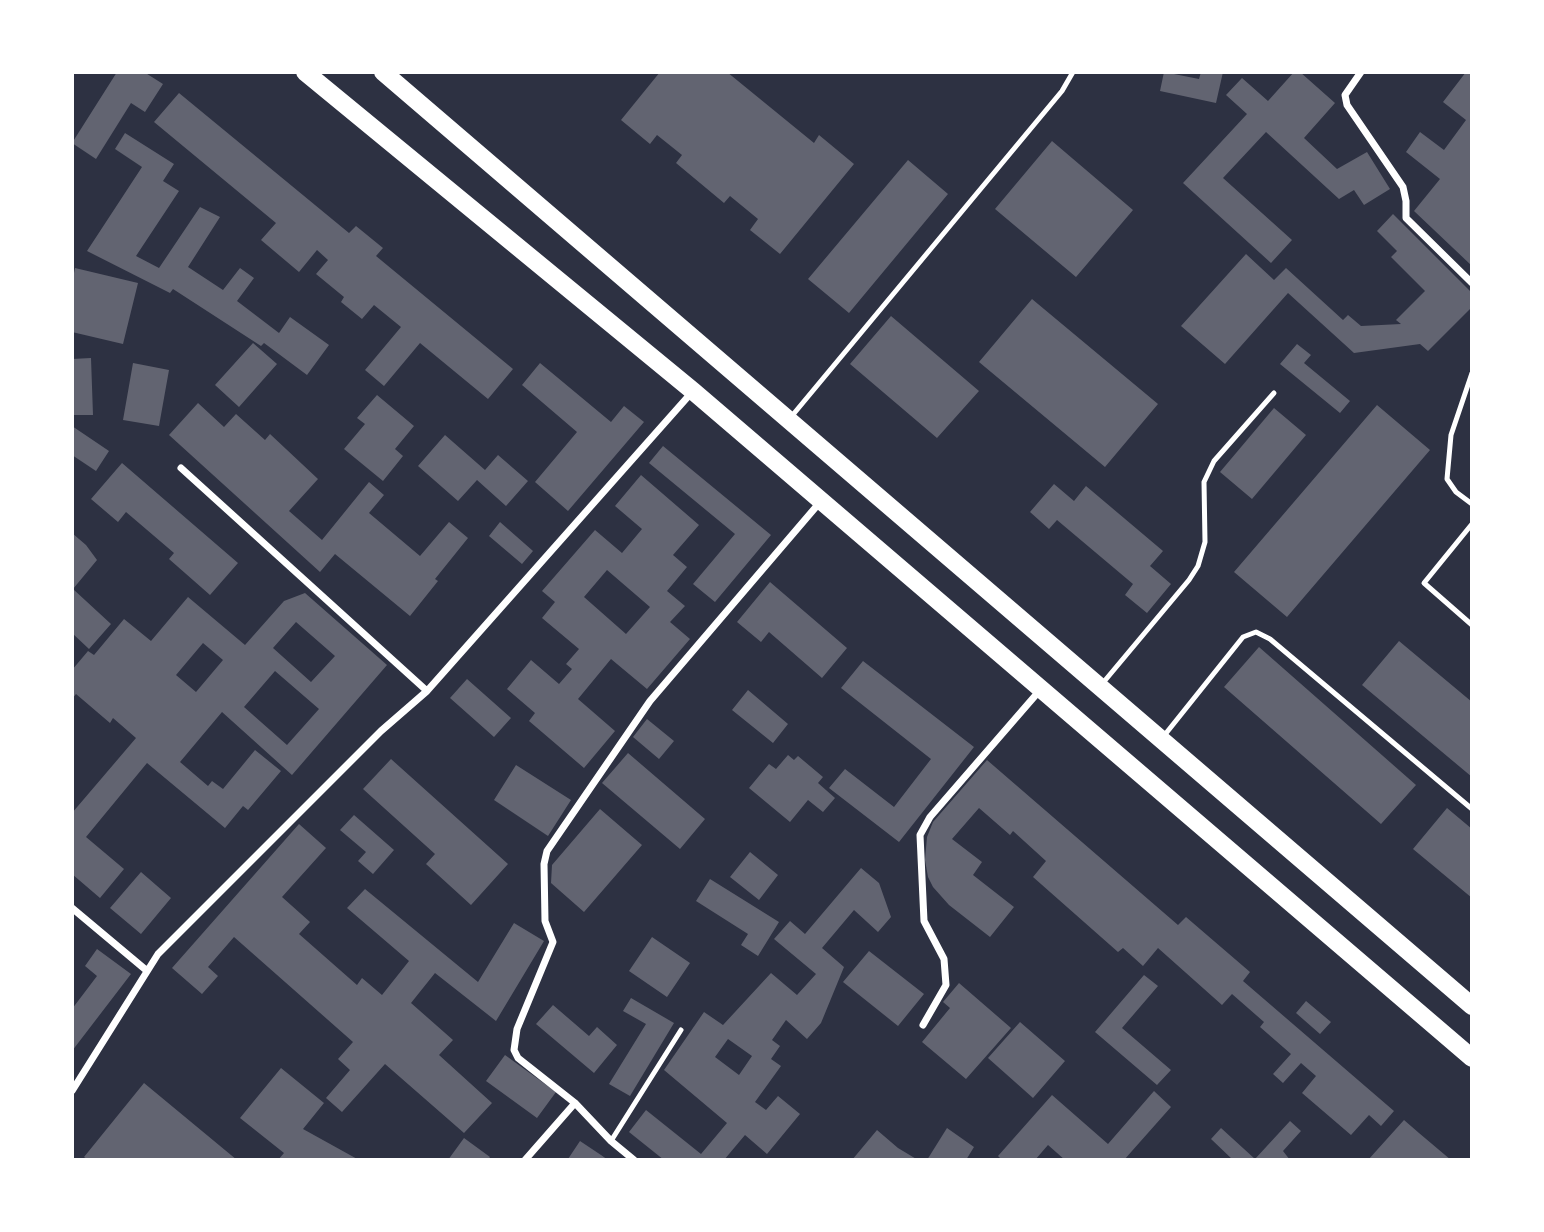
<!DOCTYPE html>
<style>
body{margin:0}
#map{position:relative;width:1544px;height:1232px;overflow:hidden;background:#2d3142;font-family:Ubuntu,sans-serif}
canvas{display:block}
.frame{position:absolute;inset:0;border:74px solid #fff;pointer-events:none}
</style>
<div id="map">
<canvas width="1544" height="1232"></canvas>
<div class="frame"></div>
</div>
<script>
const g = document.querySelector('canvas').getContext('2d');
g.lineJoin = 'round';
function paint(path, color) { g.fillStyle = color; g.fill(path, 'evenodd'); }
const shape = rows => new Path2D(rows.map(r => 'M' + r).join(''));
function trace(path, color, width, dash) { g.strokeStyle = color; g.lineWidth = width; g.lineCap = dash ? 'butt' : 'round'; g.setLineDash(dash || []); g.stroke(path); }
paint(shape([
 [117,72,144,72,163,84,145,112,131,103,96,159,72,143],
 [660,72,727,72,814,143,819,135,854,164,780,254,750,230,758,219,730,196,724,203,676,163,682,155,657,135,650,144,621,120],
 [1164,72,1199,79,1201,72,1223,72,1216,103,1160,91],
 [1294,72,1300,72,1335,103,1304,138,1337,169,1367,152,1390,189,1364,205,1354,190,1339,199,1266,132,1223,178,1292,240,1271,263,1183,183,1247,114,1226,95,1242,78,1268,101],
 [1466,72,1472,72,1472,266,1414,211,1440,179,1406,152,1420,132,1444,150,1466,120,1443,102],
 [179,93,349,233,356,226,383,248,376,256,513,369,488,399,420,343,384,386,365,370,401,327,374,305,362,319,341,302,344,297,316,274,328,260,317,250,299,272,261,240,276,223,154,122],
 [125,133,174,164,163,181,179,191,136,256,159,268,200,207,220,217,188,267,223,290,240,268,254,278,237,301,279,333,290,317,329,345,307,375,264,343,261,346,173,289,170,293,87,251,142,167,115,149],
 [1052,141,1133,210,1076,277,995,209],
 [908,160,948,194,849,313,808,279],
 [1393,214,1472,293,1472,307,1428,351,1420,344,1354,353,1288,293,1225,364,1181,326,1246,254,1274,280,1286,268,1343,320,1348,315,1361,326,1401,324,1396,320,1425,291,1391,257,1397,251,1377,231],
 [75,268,138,283,123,344,72,332,72,283],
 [1032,299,1158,404,1105,467,979,362],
 [891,316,979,391,937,438,850,364],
 [253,343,277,364,239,407,215,385],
 [1297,344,1311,355,1304,363,1350,401,1340,413,1280,364],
 [91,358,93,415,72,415,72,359],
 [133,363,169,370,159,426,123,420],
 [540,363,611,422,624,406,644,422,568,511,535,482,577,432,522,385],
 [377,395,414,426,395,449,403,456,383,481,344,449,365,424,357,418],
 [198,403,224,427,236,414,265,440,270,434,318,479,289,511,322,540,369,482,384,495,369,513,420,556,449,522,468,538,435,579,438,581,410,616,335,554,320,572,169,435],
 [1377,405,1430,450,1287,617,1234,572],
 [1274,408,1306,435,1252,499,1220,472],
 [72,426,109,451,96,471,72,455],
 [445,435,485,470,498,455,528,481,506,506,477,480,458,501,418,466],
 [663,446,771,535,715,602,693,584,735,534,649,463],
 [122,463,238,563,210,595,169,559,174,553,126,512,118,522,91,499],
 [641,475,699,525,673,555,687,567,667,591,685,606,670,622,690,639,647,689,611,659,578,699,615,731,584,768,529,721,535,713,507,689,531,660,559,684,572,669,566,664,579,649,542,618,555,602,542,591,595,530,622,553,642,529,615,506],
 [607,570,650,607,626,634,584,597],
 [1054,484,1074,501,1086,486,1163,551,1150,566,1171,584,1147,613,1125,595,1133,584,1057,520,1049,529,1030,512],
 [500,522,533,551,522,564,489,536],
 [72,533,86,545,97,560,73,589,111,624,89,649,72,633],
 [770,582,847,648,822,678,769,632,761,642,737,622],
 [305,593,387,665,292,775,222,712,180,762,208,786,212,781,223,789,255,750,281,771,248,810,243,806,225,828,147,763,86,837,124,869,100,898,72,874,72,813,136,738,113,718,110,723,76,694,72,699,72,670,88,651,94,655,124,619,151,641,188,597,245,645,284,601],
 [296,622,335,656,311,682,273,648],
 [203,643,223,660,196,692,176,675],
 [275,671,319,709,287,745,244,707],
 [1399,641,1472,702,1472,777,1362,685],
 [1259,647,1416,785,1381,824,1224,687],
 [863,661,974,747,899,842,829,788,845,769,894,807,931,759,841,688],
 [467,679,511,718,494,737,450,698],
 [748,690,788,724,773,743,732,710],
 [647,719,674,741,659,759,633,737],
 [628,753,705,819,680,849,602,783],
 [788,755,794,760,798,756,823,777,818,783,835,798,823,812,808,800,790,822,749,788,769,764,776,769],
 [391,759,508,864,471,905,426,864,435,854,363,789],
 [987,760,1178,925,1186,917,1250,972,1243,981,1394,1111,1381,1126,1369,1115,1351,1135,1302,1093,1316,1076,1301,1063,1283,1083,1273,1074,1291,1054,1260,1027,1264,1022,1232,994,1222,1005,1158,948,1143,966,1123,948,1118,952,1033,877,1046,861,1013,831,1010,835,979,808,952,839,982,862,973,875,1014,907,990,937,949,905,933,887,928,877,925,860,927,837,933,822],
 [516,765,571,800,548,836,494,800],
 [1447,808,1472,829,1472,898,1413,849],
 [600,809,642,845,584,912,551,883,552,865],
 [354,815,394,850,373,874,358,861,366,852,340,830],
 [299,824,326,848,282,897,310,922,299,934,357,985,362,978,382,995,409,961,347,908,365,889,478,982,514,923,544,941,496,1021,435,973,411,1003,453,1040,439,1055,492,1103,464,1133,385,1064,342,1112,326,1098,350,1070,338,1059,353,1042,234,937,208,967,218,976,202,994,172,968],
 [750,852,778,875,759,900,730,877],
 [861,868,879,883,891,917,878,932,854,910,822,948,844,967,821,1023,807,1039,786,1020,772,1040,780,1046,771,1059,781,1066,755,1102,766,1110,778,1096,800,1114,767,1154,745,1135,724,1160,664,1160,629,1132,646,1110,701,1154,727,1123,664,1070,704,1012,723,1025,771,973,797,995,816,974,774,939,790,921,805,934],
 [728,1039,752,1056,739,1075,715,1057],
 [141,872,171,898,141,934,110,908],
 [710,879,779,922,758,956,741,945,748,934,696,901],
 [652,937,690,963,667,997,629,971],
 [97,949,131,974,72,1051,72,1009,97,976,85,966],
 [869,951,924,994,898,1026,843,982],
 [1144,975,1158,986,1122,1028,1171,1070,1157,1085,1095,1032],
 [959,983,1011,1028,966,1079,922,1042,950,1008,943,1002],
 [631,998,674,1023,630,1096,609,1084,646,1024,623,1011],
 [1306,1001,1331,1022,1320,1034,1296,1013],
 [553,1005,589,1036,597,1027,617,1045,594,1073,536,1024],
 [1020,1022,1065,1061,1033,1098,988,1058],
 [505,1055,556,1092,537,1118,486,1081],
 [281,1068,324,1103,303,1129,359,1160,278,1160,284,1153,240,1118],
 [144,1083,237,1160,151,1160,149,1158,147,1160,88,1160,84,1157],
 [1154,1091,1171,1107,1124,1160,1065,1160,1048,1145,1035,1160,1002,1160,998,1156,1052,1095,1108,1144],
 [1404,1120,1419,1133,1451,1160,1368,1160],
 [1290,1121,1301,1131,1283,1151,1290,1160,1233,1160,1211,1139,1221,1128,1255,1159],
 [947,1128,974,1147,966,1160,927,1160],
 [877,1130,898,1148,918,1160,852,1160],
 [464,1138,490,1157,488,1160,448,1160],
 [580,1141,601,1155,608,1160,568,1159]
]), '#626471');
trace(shape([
 [1472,373,1451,435,1447,479,1456,492,1472,504],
 [791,417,1062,91,1073,72],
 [1472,524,1424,583,1472,625],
 [1102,684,1189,580,1198,566,1205,542,1204,482,1214,461,1274,393],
 [1163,737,1243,637,1256,632,1270,639,1472,809],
 [611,1141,681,1030]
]), '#fff', 5);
trace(shape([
 [1361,72,1345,95,1347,105,1403,187,1406,201,1406,218,1472,283],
 [181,468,427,691],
 [72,908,146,970],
 [923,1025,946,985,944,959,924,921,920,835,930,817,1041,689],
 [72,1091,158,954,381,731,427,691,693,391],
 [575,1103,518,1058,514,1050,517,1029,553,942,545,921,544,864,547,851,650,701,821,501],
 [525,1160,575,1103,611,1141,634,1160]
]), '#fff', 7);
trace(shape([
 [305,72,693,391,1472,1058],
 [383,72,1472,1006]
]), '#fff', 18);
</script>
